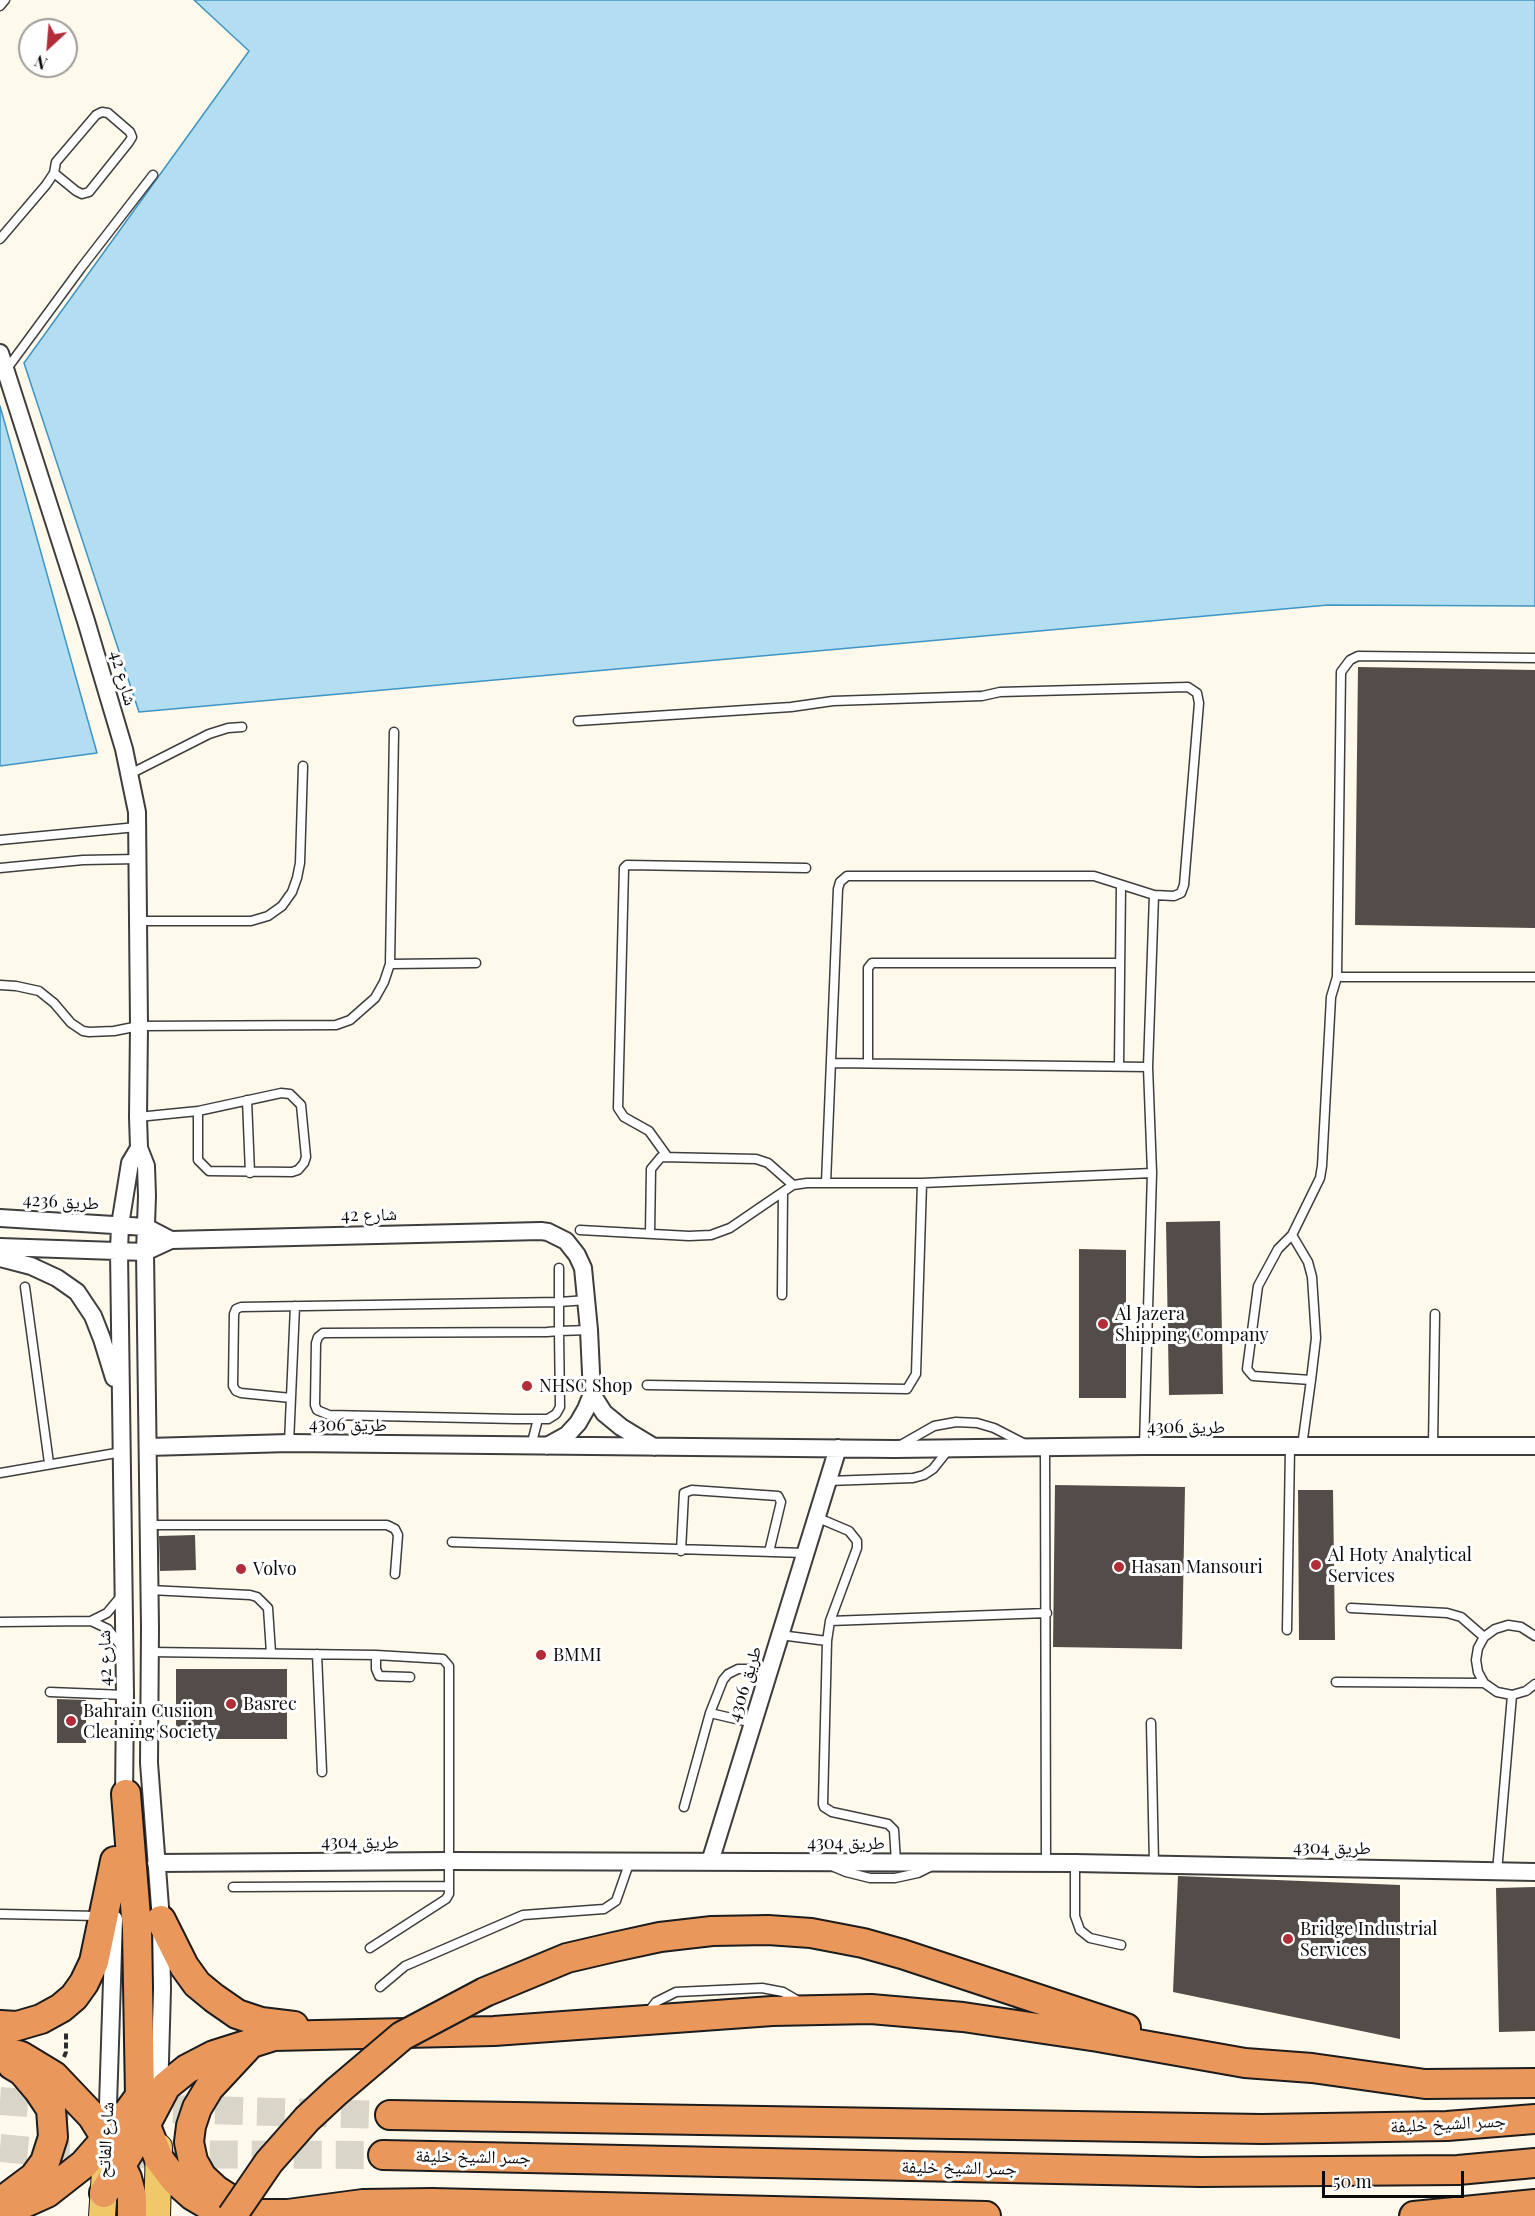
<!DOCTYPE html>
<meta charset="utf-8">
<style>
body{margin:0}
#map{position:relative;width:1535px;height:2216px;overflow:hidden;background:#fef9eb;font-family:"Playfair Display",serif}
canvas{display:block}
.north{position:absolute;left:18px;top:18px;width:60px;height:60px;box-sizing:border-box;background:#fff;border:2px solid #9d9d9d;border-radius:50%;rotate:206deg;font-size:16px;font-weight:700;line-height:24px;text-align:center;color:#0b0b0b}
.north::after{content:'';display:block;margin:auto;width:21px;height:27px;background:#b12d39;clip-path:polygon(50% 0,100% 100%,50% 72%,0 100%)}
.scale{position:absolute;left:1322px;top:2171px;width:142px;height:27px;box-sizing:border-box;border:3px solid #0b0b0b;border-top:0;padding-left:8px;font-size:18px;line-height:21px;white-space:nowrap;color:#0b0b0b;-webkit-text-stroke:4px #fff;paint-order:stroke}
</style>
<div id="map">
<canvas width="1535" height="2216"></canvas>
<div class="north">N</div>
<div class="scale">50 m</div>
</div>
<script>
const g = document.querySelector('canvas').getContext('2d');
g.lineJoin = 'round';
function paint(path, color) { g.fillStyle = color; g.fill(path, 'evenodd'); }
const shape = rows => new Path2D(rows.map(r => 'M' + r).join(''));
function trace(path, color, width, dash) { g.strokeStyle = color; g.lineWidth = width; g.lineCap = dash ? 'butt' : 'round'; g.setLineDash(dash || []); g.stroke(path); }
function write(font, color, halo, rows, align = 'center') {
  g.font = font + ' "Playfair Display","Noto Naskh Arabic",serif'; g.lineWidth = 6; g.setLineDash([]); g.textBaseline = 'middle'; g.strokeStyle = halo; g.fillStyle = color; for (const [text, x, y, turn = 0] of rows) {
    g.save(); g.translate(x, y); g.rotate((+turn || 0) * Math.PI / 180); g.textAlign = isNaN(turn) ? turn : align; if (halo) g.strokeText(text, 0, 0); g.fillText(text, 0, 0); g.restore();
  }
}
const water = shape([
 [194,0,1535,0,1535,606,1328,605,139,712,24,363,249,51,194,0],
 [0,406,97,753,0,766,0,406]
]);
paint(water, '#b3ddf1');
trace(water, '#3f95c3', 1.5);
paint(shape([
 [1358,667,1535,670,1535,928,1355,925],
 [1220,1221,1223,1394,1169,1395,1166,1222],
 [1079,1249,1126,1250,1126,1398,1079,1398],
 [1055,1485,1185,1487,1182,1649,1053,1647],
 [1298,1490,1333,1490,1335,1640,1299,1640],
 [195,1535,196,1570,160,1571,159,1536],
 [176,1669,287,1669,287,1739,176,1739],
 [57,1699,86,1700,86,1743,57,1743],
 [1178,1876,1400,1885,1400,2039,1173,1992],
 [1535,1887,1535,2031,1499,2032,1496,1888]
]), '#534c48');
trace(shape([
 [0,2101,70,2106],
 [131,2108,390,2115],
 [0,2148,64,2154,383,2155]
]), '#dad5c9', 28, [28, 14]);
const service = shape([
 [0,6,5,0],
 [0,239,46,185,54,173,56,162,96,115,102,112,108,113,130,132,132,137,129,142,89,192,82,194,76,191,54,173],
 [6,370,81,268,153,175],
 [578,721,791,707,833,701,982,696,1000,692,1188,687,1197,693,1199,703,1184,885,1181,893,1174,896,1154,895,1148,1067,1152,1173,1144,1446],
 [130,774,209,734,228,728,242,727],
 [0,840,137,827],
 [0,868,83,860,138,859],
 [138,921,251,921,268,916,282,906,292,892,297,878,300,863,303,766],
 [390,964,476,963],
 [1337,977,1535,977],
 [0,985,16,986,39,991,54,1003,71,1023,83,1031,89,1032,114,1031,139,1026,336,1025,350,1020,375,998,384,982,390,964,394,732],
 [832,1063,1148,1067],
 [868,1063,868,968,872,963,1120,963],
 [1119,1066,1121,885],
 [247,1100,250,1173],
 [138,1117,198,1111,281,1093,290,1094,301,1105,306,1157,304,1163,298,1170,292,1172,209,1171,198,1160,198,1111],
 [667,1156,649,1131,624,1117,618,1108,624,868,627,865,806,868],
 [826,1183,838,889,840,882,847,876,1094,876,1154,895],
 [580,1230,689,1236,711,1235,730,1228,793,1185,807,1183,922,1183,1152,1173],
 [650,1234,651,1169,661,1157,756,1159,768,1163,793,1185],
 [1292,1235,1308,1262,1312,1277,1316,1338,1311,1380,1253,1376,1247,1369,1258,1286,1278,1249,1292,1235,1320,1178,1322,1166,1331,997,1337,977,1341,672,1350,660,1358,656,1535,658],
 [559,1268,559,1331,560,1407,556,1414,548,1419,516,1419,329,1415,317,1410,315,1405,316,1343,318,1337,323,1333,547,1332,559,1331,589,1330],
 [25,1287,49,1463],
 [782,1295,783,1192],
 [647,1385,907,1389,916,1374,922,1183],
 [291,1398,241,1393,236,1391,233,1386,234,1314,236,1309,241,1307,559,1302,587,1300],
 [289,1443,295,1306],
 [531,1446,538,1419],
 [899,1446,934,1426,956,1422,977,1423,994,1428,1025,1444],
 [1302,1446,1311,1380],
 [1433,1446,1435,1314],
 [1045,1447,1046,1863],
 [0,1473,122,1452],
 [828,1481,913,1478,924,1475,933,1469,949,1449],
 [816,1517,849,1531,857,1541,857,1548,830,1621,827,1641,823,1804,824,1807,832,1812,888,1824,894,1830,896,1862],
 [149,1525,387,1525,395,1529,398,1535,395,1574],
 [452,1542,805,1553],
 [681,1551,684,1493,692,1490,778,1496,781,1502,769,1552],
 [150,1590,250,1595,257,1597,268,1608,271,1653],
 [1351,1608,1447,1613,1461,1617,1484,1637],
 [91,1621,107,1613,122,1595],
 [830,1621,1047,1613],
 [0,1622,91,1621,108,1629,121,1646],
 [1287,1630,1290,1447],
 [780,1635,827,1641],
 [1535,1636,1521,1627,1508,1625,1495,1629,1484,1637,1478,1648,1476,1660,1478,1672,1484,1683,1497,1692,1512,1695,1526,1691,1535,1684],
 [150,1652,376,1655,443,1659,449,1666,449,1894,446,1899,370,1948],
 [317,1654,322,1772],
 [376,1655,376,1669,379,1676,410,1677],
 [1336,1682,1484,1683],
 [50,1692,125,1695],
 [710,1713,753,1723],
 [1151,1723,1154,1863],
 [684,1807,710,1713,723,1680,728,1674,738,1669,770,1669],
 [1075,1863,1075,1916,1080,1930,1090,1938,1121,1945],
 [834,1867,846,1872,870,1878,895,1878,918,1873,932,1866],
 [1497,1872,1512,1695],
 [233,1887,449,1886],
 [0,1914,98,1916],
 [380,1987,405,1966,523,1915,604,1909,616,1901,630,1861],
 [647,2014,656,2002,676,1992,762,1988,783,1992,802,2003]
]);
const minor = shape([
 [0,353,86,621,124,749,137,812,139,1026,138,1117,139,1148,146,1166,147,1196,145,1252,150,1628,149,1763,161,1920,162,1989,159,2096],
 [0,1218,146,1227,171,1240],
 [0,1247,145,1252,171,1240,541,1231,548,1232,566,1241,577,1255,583,1268,589,1330,592,1394,586,1409,578,1423,567,1435,547,1446],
 [0,1258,31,1266,57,1278,77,1292,93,1316,102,1339,114,1378],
 [592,1394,604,1413,621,1427,654,1447],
 [148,1447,289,1443,894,1449,1144,1446,1535,1446],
 [124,1801,125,1695,119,1251,120,1225,130,1163,139,1148],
 [710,1862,838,1448],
 [156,1863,450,1861,1075,1863,1535,1872],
 [107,2136,114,1919]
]);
const primary = shape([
 [102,2216,105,2172],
 [157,2216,159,2147]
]);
const motorway = shape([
 [126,1794,137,1929,140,2096,143,2118,159,2159,175,2180,193,2196,215,2209,253,2214,288,2214,363,2204,432,2203,986,2216],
 [161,1920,184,1966,197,1984,214,1998,237,2014,261,2022,294,2026],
 [485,1992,567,1958,614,1947,660,1937,712,1931,768,1930,811,1933,863,1943,902,1954,1126,2028],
 [0,2025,17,2026,41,2019,61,2008,74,1997,84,1983,94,1962,115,1861],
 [0,2050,21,2056,54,2076,92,2116,114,2151,127,2178,132,2197,132,2216],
 [390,2115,1262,2129,1447,2126,1535,2119],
 [383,2155,1200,2172,1458,2170,1535,2163],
 [104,2193,145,2126,166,2086,187,2069,214,2055,274,2036,494,2031,772,2011,871,2009,963,2017,1098,2037,1245,2063,1312,2068,1425,2084,1535,2083],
 [2,2201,34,2177,45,2162,53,2137,51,2109,39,2091,22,2071,12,2065],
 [236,2203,216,2190,202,2177,193,2161,189,2142,191,2126,197,2108,209,2088,250,2044],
 [0,2214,47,2193,84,2164,124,2118,145,2089],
 [1414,2216,1535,2204]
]);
trace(service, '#3e3e3e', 11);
trace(minor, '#3e3e3e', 20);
trace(primary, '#1c1c1c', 28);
trace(motorway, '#1c1c1c', 32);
trace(shape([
 [64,2057,66,2052,66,2032]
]), '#2d2d2d', 4, [6, 3]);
trace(service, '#fff', 8);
trace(minor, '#fff', 16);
trace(primary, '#efc969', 26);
trace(motorway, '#ea975c', 28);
const motorwayBridge = shape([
 [232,2216,269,2162,307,2119,336,2092,402,2036,485,1992]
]);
trace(motorwayBridge, '#1c1c1c', 32, []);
trace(motorwayBridge, '#ea975c', 28);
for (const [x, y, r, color] of [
 [1103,1324,6,"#b12d39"],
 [527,1386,6,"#b12d39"],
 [1316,1565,6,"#b12d39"],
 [1119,1567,6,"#b12d39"],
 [241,1569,6,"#b12d39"],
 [541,1655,6,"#b12d39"],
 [231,1704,6,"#b12d39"],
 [71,1721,6,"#b12d39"],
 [1288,1939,6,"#b12d39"]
]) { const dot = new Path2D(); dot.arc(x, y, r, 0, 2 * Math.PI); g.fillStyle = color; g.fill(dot); trace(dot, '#fff', 2); }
write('18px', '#0b0b0b', '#fff', [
 ["شارع 42",123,678,74],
 ["طريق 4236",61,1202,3],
 ["شارع 42",369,1215,-1],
 ["طريق 4306",348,1425,1],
 ["طريق 4306",1186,1427],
 ["شارع 42",105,1658,-91],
 ["طريق 4306",745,1684,-73],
 ["طريق 4304",360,1842],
 ["طريق 4304",846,1843],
 ["طريق 4304",1332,1848,1],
 ["جسر الشيخ خليفة",1448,2124,-3],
 ["شارع الفاتح",106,2140,-87],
 ["جسر الشيخ خليفة",473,2157,1],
 ["جسر الشيخ خليفة",959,2168,1]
]);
write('18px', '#0b0b0b', '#fff', [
 ["Al Jazera",1115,1314],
 ["Shipping Company",1115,1335],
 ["NHSC Shop",539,1386],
 ["Al Hoty Analytical",1328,1555],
 ["Services",1328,1576],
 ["Hasan Mansouri",1131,1567],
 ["Volvo",253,1569],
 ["BMMI",553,1655],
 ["Basrec",243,1704],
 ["Bahrain Cusiion",83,1711],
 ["Cleaning Society",83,1732],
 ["Bridge Industrial",1300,1929],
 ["Services",1300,1950]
], 'left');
</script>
